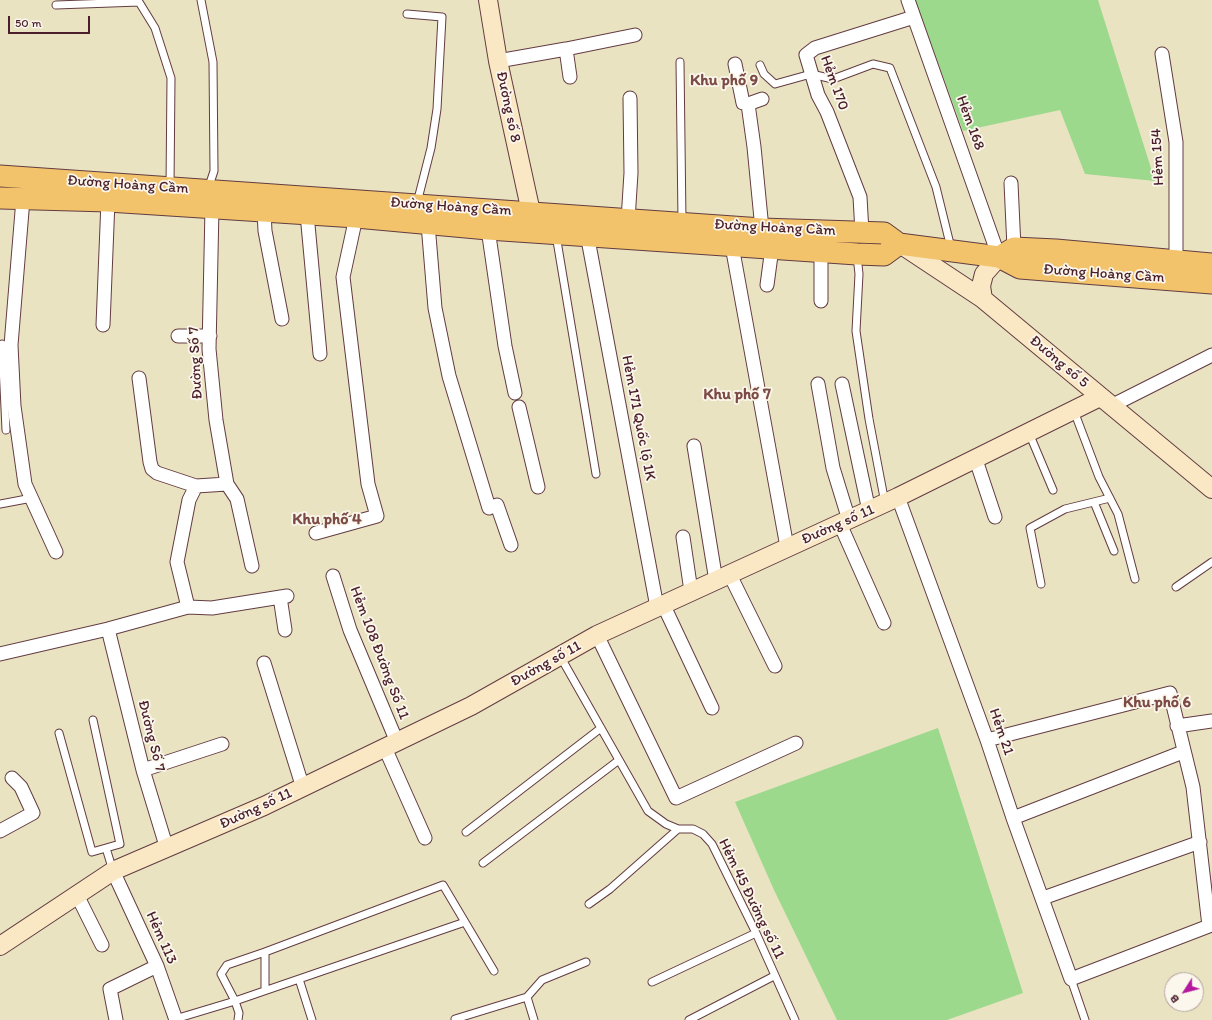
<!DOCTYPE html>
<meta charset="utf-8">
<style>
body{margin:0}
#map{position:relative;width:1212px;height:1020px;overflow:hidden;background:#eae3c1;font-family:Itim,sans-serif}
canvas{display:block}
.north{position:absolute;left:1164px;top:972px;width:40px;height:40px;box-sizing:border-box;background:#fbf7ec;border:1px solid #b4a19f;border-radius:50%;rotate:234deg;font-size:11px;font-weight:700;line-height:16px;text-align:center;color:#4a1f2b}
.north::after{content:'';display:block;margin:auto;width:14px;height:18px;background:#b5179e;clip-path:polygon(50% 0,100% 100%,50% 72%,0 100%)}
.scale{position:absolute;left:8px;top:16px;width:82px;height:18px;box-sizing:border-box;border:2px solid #4a1f2b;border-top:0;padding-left:5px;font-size:12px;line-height:14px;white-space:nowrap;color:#4a1f2b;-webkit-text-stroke:3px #fbf7ec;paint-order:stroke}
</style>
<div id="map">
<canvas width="1212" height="1020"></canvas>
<div class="north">B</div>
<div class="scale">50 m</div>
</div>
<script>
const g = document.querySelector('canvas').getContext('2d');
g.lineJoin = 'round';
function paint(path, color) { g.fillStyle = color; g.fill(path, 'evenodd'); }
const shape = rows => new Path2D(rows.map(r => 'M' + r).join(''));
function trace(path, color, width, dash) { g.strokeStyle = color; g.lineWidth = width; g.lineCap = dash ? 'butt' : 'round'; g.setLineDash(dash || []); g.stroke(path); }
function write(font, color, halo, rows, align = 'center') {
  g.font = font + ' Itim,sans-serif'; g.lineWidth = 3.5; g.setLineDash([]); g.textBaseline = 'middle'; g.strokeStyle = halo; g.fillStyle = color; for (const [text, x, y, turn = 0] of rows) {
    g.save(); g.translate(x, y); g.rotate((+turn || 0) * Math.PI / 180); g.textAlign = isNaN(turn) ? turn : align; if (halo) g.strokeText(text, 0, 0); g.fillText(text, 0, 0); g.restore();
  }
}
paint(shape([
 [915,0,1098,0,1155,181,1085,174,1060,110,963,131],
 [938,728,1023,993,947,1020,837,1020,774,890,735,802]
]), '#9cd98d');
const lane = shape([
 [201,0,213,62,214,171,208,189],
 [56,5,139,2,155,28,171,78,170,186],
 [407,14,442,17,437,109,431,148,417,203],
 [680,62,682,221],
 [760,65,764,74,775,84,811,74,833,79,873,64,890,68,936,187,951,248],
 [556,235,596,474],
 [857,256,859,274,856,331,869,419,885,503],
 [2,344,6,430],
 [1074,411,1099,477,1118,514,1135,579],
 [1029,433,1053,490],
 [1094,502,1114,551],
 [0,504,32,498],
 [1041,584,1030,528,1065,509,1110,498],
 [1176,587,1212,562],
 [560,656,648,811,666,824,678,829,693,829,703,834,712,844,756,933,795,1020],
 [59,733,92,852,120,844,93,720],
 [466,832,601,728],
 [106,848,113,871],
 [483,863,619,760],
 [589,904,610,889,678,829],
 [299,979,312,1020],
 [1071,979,1085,1020],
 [652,982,756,933],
 [265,990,265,952,443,885,494,971],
 [527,997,542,980,586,962],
 [175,1019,235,1001,221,974,227,965,265,952],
 [455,1019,527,997,534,1020],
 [238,1020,239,1013,235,1001,465,922],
 [689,1020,774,976]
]);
const street = shape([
 [908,0,999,257],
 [566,49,635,35],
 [1162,54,1176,142,1176,260],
 [498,61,566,49,570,77],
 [735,64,743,103,748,104],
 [1011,183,1014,248],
 [23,199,11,345,14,406,25,484,56,552],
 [264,211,265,231,282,319],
 [307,214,320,354],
 [628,220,631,173,630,98],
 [428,224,435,308,449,376,489,508,497,505,511,545],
 [488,229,505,346,515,393],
 [762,229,754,147,748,104,762,99],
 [862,232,860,197,827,112,818,95,806,55,815,48,914,17],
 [587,234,657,607],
 [732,246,787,547],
 [767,285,772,248],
 [821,301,821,251],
 [103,325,108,201],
 [178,336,210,336],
 [139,378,150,462,152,469,157,473,196,486],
 [818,384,833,468,849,520],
 [842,384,869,511],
 [1111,406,1212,355],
 [519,407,538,487],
 [694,446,716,581],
 [976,460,995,517],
 [227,484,237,499,252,566],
 [898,497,987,740,1013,818,1071,979,1209,926,1193,787,1170,693,987,740],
 [840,524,884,623],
 [316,533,377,516,368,484,343,277,356,217],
 [683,537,691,591],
 [730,575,775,666],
 [333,576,350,630,397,742],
 [280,597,285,630],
 [663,604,712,708],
 [188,607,177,562,189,500,196,486,227,484,216,420,209,349,212,208],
 [108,629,143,770,167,849],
 [597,635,676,798,796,743],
 [0,654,108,629,188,607,212,608,287,596],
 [264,663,303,788],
 [1177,726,1212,721],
 [385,748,425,838],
 [143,770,222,744],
 [1013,818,1183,752],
 [0,831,33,813,21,787,12,778],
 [113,871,157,966,176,1020],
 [77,895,102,945],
 [1043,898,1200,842],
 [116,1020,110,989,157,966]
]);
const secondary = shape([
 [488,0,498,61,534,226],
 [900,244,983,299,1212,489],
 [983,299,981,286,984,274,999,257],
 [0,946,113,871,264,806,471,706,597,635,898,497,1100,397]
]);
const primary = shape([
 [0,176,762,229,884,233,899,244,999,257,1020,268,1212,283],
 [0,198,108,201,356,217,488,229,857,254,884,255,899,244],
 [999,257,1014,248,1056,250,1212,264]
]);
trace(lane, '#623c42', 9);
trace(street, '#623c42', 15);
trace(secondary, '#623c42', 20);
trace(primary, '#623c42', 23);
trace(lane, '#fff', 7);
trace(street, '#fff', 13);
trace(secondary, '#fae7c3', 18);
trace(primary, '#f2c36a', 21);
write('15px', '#4a1f2b', '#fbf7ec', [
 ["Hẻm 170",834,83,70],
 ["Đường số 8",508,107,78],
 ["Hẻm 168",970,123,70],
 ["Hẻm 154",1158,157,-93],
 ["Đường Hoàng Cầm",128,185,4],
 ["Đường Hoàng Cầm",451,207,4],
 ["Đường Hoàng Cầm",775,228,3],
 ["Đường Hoàng Cầm",1104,274,4],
 ["Đường số 5",1059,362,40],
 ["Đường Số 7",196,363,-93],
 ["Hẻm 171 Quốc lộ 1K",638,418,79],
 ["Đường số 11",838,525,-24],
 ["Hẻm 108 Đường Số 11",379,653,69],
 ["Đường số 11",546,664,-29],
 ["Hẻm 21",1001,732,71],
 ["Đường Số 7",151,736,76],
 ["Đường số 11",256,809,-25],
 ["Hẻm 45 Đường số 11",751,899,64],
 ["Hẻm 113",161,938,66]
]);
write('bold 16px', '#7d4b46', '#fbf7ec', [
 ["Khu phố 9",724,81],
 ["Khu phố 7",737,395],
 ["Khu phố 4",327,520],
 ["Khu phố 6",1157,703]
]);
</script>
